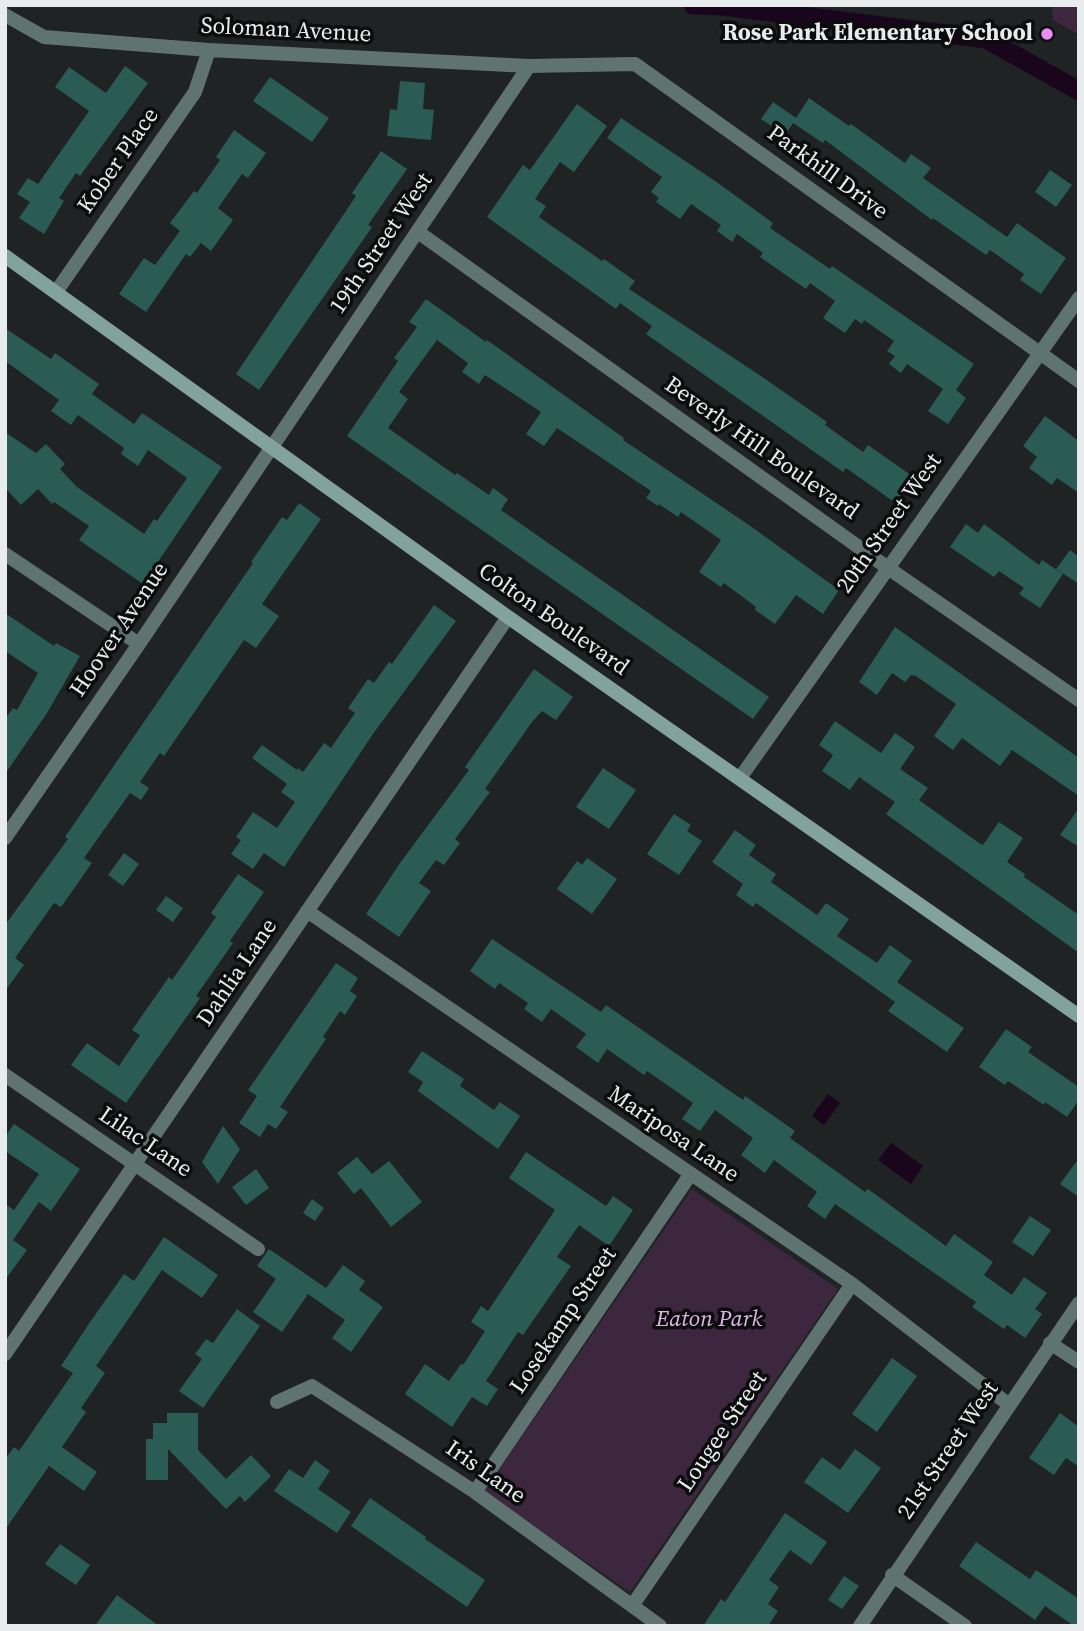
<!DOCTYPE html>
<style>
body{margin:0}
#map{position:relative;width:1084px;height:1631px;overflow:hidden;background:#1f2323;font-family:"Source Serif 4",serif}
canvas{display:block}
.frame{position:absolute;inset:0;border:7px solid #e9ecec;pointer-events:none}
</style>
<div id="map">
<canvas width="1084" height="1631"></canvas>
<div class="frame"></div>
</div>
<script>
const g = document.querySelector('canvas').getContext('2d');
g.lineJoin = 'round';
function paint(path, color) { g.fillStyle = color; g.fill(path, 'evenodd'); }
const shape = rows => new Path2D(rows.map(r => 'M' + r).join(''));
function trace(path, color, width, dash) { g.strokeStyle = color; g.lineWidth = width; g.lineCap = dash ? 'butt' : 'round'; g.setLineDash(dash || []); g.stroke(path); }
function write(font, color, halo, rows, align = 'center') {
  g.font = font + ' "Source Serif 4",serif'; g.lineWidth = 7; g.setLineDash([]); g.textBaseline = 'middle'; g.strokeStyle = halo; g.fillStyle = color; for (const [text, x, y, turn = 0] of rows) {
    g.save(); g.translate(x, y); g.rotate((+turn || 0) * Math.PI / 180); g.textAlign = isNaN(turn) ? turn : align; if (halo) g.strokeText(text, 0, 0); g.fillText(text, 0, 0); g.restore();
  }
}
paint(shape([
 [1052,5,1079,5,1079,35,1053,20],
 [692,1189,838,1289,630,1592,484,1492]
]), '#3c273f');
paint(shape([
 [828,1094,840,1103,824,1125,812,1116],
 [891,1143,923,1166,911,1184,878,1160]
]), '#19051c');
trace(shape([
 [693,5,722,6,986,39,1079,91]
]), '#19051c', 19);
paint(shape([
 [125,66,148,83,80,176,76,173,59,198,64,201,44,234,19,218,30,202,17,194,28,178,38,184,89,111,55,87,69,67,106,93],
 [270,77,329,118,312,142,253,101],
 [400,81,425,83,423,109,434,110,431,140,387,136,390,109,397,110],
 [809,98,849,126,851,124,905,163,911,154,931,168,923,178,1007,237,1017,223,1066,258,1041,294,1020,280,1024,274,990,250,986,255,933,218,932,220,825,140,823,143,793,123,785,135,761,119,773,102,796,118],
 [577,104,607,126,574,172,560,162,535,199,546,206,539,217,602,261,604,259,635,281,629,289,758,374,827,422,825,425,863,452,868,445,915,478,897,504,846,468,843,472,646,334,652,326,620,303,616,309,487,217,523,165,530,170],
 [621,118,718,183,773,223,770,228,830,269,832,266,974,364,956,390,966,398,948,424,928,411,943,389,907,364,901,373,889,364,895,356,887,351,894,341,864,320,862,324,855,319,845,333,823,318,835,301,810,283,806,289,760,257,763,253,737,234,732,242,717,231,721,225,691,204,680,219,656,202,659,198,651,192,662,177,607,138],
 [234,130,266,153,248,178,242,174,218,208,233,220,211,251,201,243,190,257,186,254,146,312,119,294,144,258,155,265,180,231,170,223,194,191,197,193,220,160,216,157],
 [381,151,407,169,368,225,372,227,259,390,236,374,356,196,352,193],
 [1050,170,1072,185,1056,207,1035,192],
 [426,299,486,342,487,340,624,438,623,440,749,525,839,590,823,614,796,595,775,624,755,610,756,607,724,583,721,587,699,572,721,540,681,512,678,517,659,504,658,506,646,498,651,491,557,428,544,446,526,434,541,412,485,375,479,384,462,372,468,363,437,340,399,392,408,399,388,428,455,475,457,473,489,495,493,488,508,499,501,510,769,697,753,719,347,436,398,361,394,358,417,327,409,322],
 [5,328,51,359,55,353,99,384,92,394,134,424,142,413,222,467,143,584,79,540,89,526,54,502,52,504,38,489,21,505,5,488,5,432,36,453,46,444,65,464,60,469,77,487,144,534,154,519,157,521,187,478,148,450,138,466,121,454,124,448,78,415,71,425,51,411,59,400,5,361],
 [1045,416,1079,441,1079,493,1057,478,1052,485,1029,468,1037,457,1023,446],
 [299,503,321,519,262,604,279,616,256,648,244,640,164,756,160,753,140,782,149,788,141,800,130,793,84,858,92,863,61,907,54,903,15,958,24,965,5,991,5,925,68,839,65,837,253,563,251,562,282,517,287,520],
 [966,524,978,533,984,524,1039,565,1042,560,1063,574,1040,608,1019,594,1024,588,999,571,994,577,950,547],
 [1070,550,1079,557,1079,584,1056,569],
 [434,605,456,621,373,734,284,867,264,853,253,869,231,854,241,840,236,837,253,812,277,828,295,802,281,792,287,784,252,758,262,745,297,770,298,768,303,772,324,743,331,748,355,713,348,708,368,679,374,683,389,662,392,664],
 [5,613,54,646,56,643,80,656,47,713,5,774,5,719,13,708,17,710,38,673,5,651],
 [895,627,1079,758,1079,796,1012,750,1000,766,962,738,953,750,934,736,956,704,916,676,911,675,905,682,892,673,877,695,859,682],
 [534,669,573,697,556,720,542,711,532,722,485,789,490,792,455,839,460,843,444,865,436,860,419,883,431,891,399,937,366,914,400,863,469,770,465,767],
 [835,721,881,753,895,733,915,747,900,769,928,788,919,800,979,843,983,845,999,822,1023,838,1007,862,1025,874,1024,877,1079,915,1079,953,886,814,895,802,859,777,850,790,822,771,833,755,819,745],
 [603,768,636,790,609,829,576,807],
 [1079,808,1079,847,1060,835],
 [674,814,691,825,687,831,702,841,679,875,647,854],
 [735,830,756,845,749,855,776,874,771,882,817,915,826,903,849,919,837,936,877,963,890,945,912,961,897,982,964,1028,947,1052,888,1011,895,1002,756,903,753,907,736,895,743,884,712,862],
 [124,853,139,864,123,886,108,875],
 [587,858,617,879,592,914,557,889,577,861,582,865],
 [238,874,264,892,230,941,233,943,196,996,200,998,126,1103,71,1065,87,1043,119,1066,140,1035,132,1030,169,977,172,980,216,917,211,913],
 [166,896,183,908,173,922,156,910],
 [492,939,601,1012,606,1005,743,1100,745,1096,795,1131,790,1138,865,1192,868,1189,946,1246,954,1234,993,1262,984,1275,1012,1295,1024,1277,1047,1293,1035,1309,1042,1314,1025,1338,1007,1325,1004,1329,972,1307,976,1302,835,1204,825,1219,807,1206,817,1192,774,1160,765,1173,741,1155,753,1138,715,1110,700,1131,682,1119,693,1103,647,1071,644,1075,607,1049,598,1063,576,1047,586,1034,551,1009,542,1022,524,1009,528,1003,499,983,495,989,470,971],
 [336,963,358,978,350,991,357,996,345,1015,340,1011,323,1037,326,1039,280,1107,288,1112,276,1129,268,1124,260,1137,239,1123,257,1096,248,1090],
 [1006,1029,1032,1047,1028,1052,1079,1087,1079,1100,1067,1117,1045,1102,1044,1105,1008,1081,1005,1085,979,1067],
 [422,1051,464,1079,460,1086,494,1110,500,1102,520,1116,498,1149,418,1091,423,1082,408,1072],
 [14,1124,80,1169,51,1211,39,1202,13,1240,27,1250,5,1280,5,1204,14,1210,39,1174,5,1151,5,1137],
 [223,1126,240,1149,218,1184,202,1162],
 [526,1152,606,1206,613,1196,633,1210,609,1246,579,1225,557,1257,571,1266,523,1335,518,1332,486,1381,498,1389,487,1406,472,1397,452,1427,405,1394,425,1364,449,1381,461,1364,463,1365,485,1331,471,1322,481,1306,488,1311,555,1210,509,1178],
 [357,1157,372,1174,389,1161,422,1202,391,1227,361,1188,354,1194,337,1173],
 [1079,1158,1079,1197,1060,1184],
 [256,1169,269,1188,246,1205,232,1187],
 [312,1199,324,1208,315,1221,303,1213],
 [1030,1216,1051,1230,1033,1256,1012,1242],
 [164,1237,218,1275,202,1298,162,1270,96,1366,105,1373,81,1408,86,1412,62,1447,97,1472,84,1491,49,1466,5,1530,5,1459,14,1447,19,1451,73,1373,61,1366,90,1322,124,1274,134,1281],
 [269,1249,326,1288,343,1265,365,1281,359,1290,383,1307,351,1352,332,1338,345,1320,308,1294,282,1332,253,1312,276,1279,257,1266],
 [237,1309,260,1326,203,1408,179,1391,202,1359,195,1354,206,1339,213,1343],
 [892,1358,917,1376,877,1432,852,1414],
 [167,1413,198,1413,198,1450,226,1479,251,1455,271,1476,245,1502,240,1496,226,1509,168,1449,168,1480,146,1480,146,1439,153,1439,153,1423,167,1423],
 [1060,1413,1079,1427,1079,1467,1066,1458,1054,1475,1029,1458],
 [855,1449,881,1468,848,1513,804,1482,822,1457,840,1470],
 [315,1460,330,1471,318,1489,351,1512,337,1533,274,1491,289,1469,303,1478],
 [370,1498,426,1537,425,1539,485,1580,467,1607,351,1526],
 [785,1513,827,1542,811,1565,790,1550,769,1580,779,1587,768,1604,778,1611,768,1626,703,1626,721,1599,725,1602],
 [976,1542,1030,1579,1036,1570,1079,1599,1079,1626,1074,1626,1045,1606,1035,1620,959,1566],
 [60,1544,90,1565,76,1585,45,1564],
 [844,1576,859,1586,842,1609,828,1600],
 [117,1595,159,1626,95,1626]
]), '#2a5b54');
trace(shape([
 [5,15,44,37,209,50,529,66,635,64,1079,381],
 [418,232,888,568,1079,700],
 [56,292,195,92,209,50],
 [5,554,139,644],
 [740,778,1079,298],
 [5,838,139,644,529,66],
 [307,911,852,1284,1008,1404],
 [5,1075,258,1249],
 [1050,1343,1079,1362],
 [5,1354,508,617],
 [277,1402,312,1386,475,1492,660,1626],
 [475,1492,690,1175],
 [892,1575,965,1626],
 [632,1606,852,1284],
 [860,1626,1079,1303]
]), '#5f7470', 14);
trace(shape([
 [5,256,508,617,1079,1016]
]), '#81a29d', 14);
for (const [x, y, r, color] of [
 [1047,34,7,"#ec8cfa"]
]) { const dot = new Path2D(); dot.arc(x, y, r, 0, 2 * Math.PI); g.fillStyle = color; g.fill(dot); trace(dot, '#0b0c0c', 2.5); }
write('23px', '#e9ecec', '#0b0c0c', [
 ["Soloman Avenue",286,31,3],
 ["Kober Place",119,161,-55],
 ["Parkhill Drive",827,173,36],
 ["19th Street West",382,244,-56],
 ["Beverly Hill Boulevard",761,449,35],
 ["20th Street West",890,524,-55],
 ["Colton Boulevard",553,620,35],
 ["Hoover Avenue",120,630,-56],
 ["Dahlia Lane",238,973,-56],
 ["Mariposa Lane",673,1135,34],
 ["Lilac Lane",145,1143,34],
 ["Losekamp Street",564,1321,-56],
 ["Lougee Street",723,1432,-56],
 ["21st Street West",949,1451,-56],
 ["Iris Lane",485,1473,35]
]);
write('bold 23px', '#e9ecec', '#0b0c0c', [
 ["Rose Park Elementary School",1033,34]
], 'right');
write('italic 23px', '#e2b5e7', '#0b0c0c', [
 ["Eaton Park",709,1320]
]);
</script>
